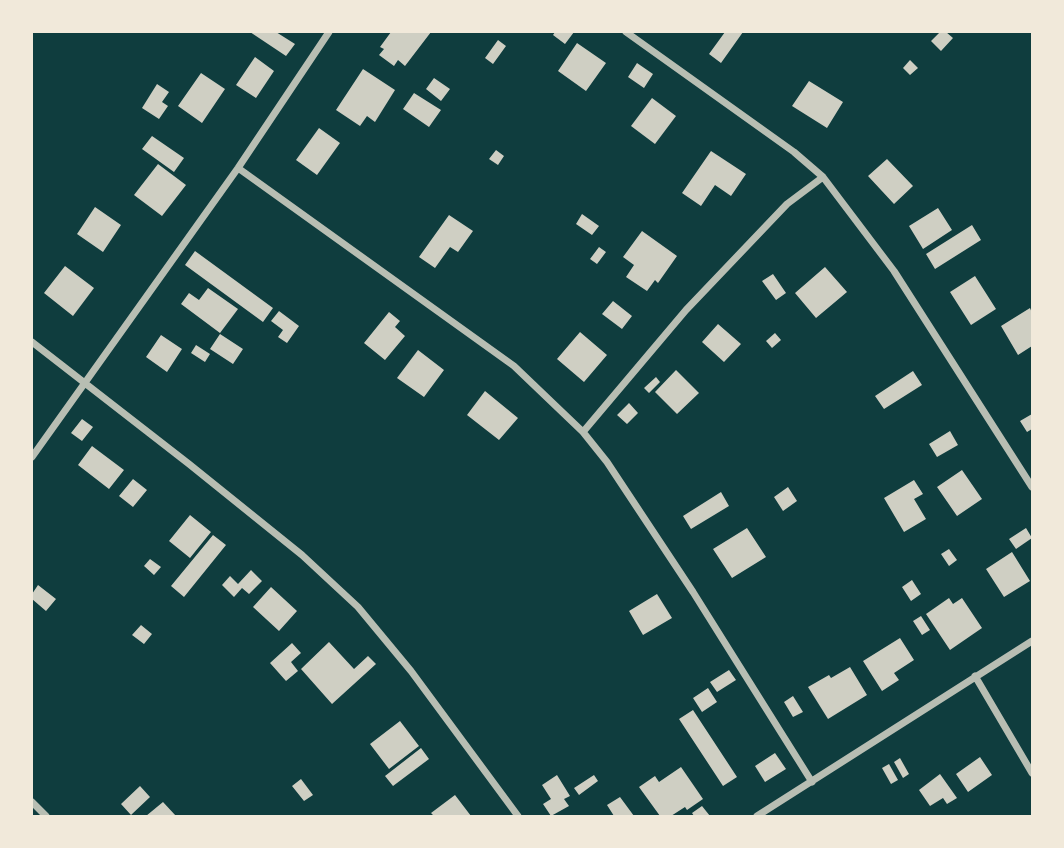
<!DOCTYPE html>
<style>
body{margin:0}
#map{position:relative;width:1064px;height:848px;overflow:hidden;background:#0f3d3e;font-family:Arial,sans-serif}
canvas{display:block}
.frame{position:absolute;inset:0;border:33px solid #f1e9da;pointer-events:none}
</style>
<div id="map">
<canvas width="1064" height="848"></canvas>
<div class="frame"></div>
</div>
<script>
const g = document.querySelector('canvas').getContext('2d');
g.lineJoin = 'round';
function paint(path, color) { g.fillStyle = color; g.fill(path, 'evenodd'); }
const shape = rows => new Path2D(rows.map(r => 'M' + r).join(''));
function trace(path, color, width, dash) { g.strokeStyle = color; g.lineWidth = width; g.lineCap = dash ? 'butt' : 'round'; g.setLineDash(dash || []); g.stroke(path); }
paint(shape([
 [250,32,276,32,295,44,286,56],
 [391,32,431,32,405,66,398,60,394,66,379,55,384,49,380,47],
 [555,32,574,32,565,44,553,35],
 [725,32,743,32,721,63,709,54],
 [940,32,946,32,953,38,941,51,931,41],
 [498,40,506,46,493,64,485,58],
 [577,43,606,63,586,91,558,71],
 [255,57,274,71,256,98,236,85],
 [910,60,918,68,910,75,903,68],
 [637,63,653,74,644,88,628,77],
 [363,69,395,90,375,122,367,116,360,126,336,110],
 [201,73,225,89,202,123,178,106],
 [434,78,450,89,441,101,426,89],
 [809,81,843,102,827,128,792,106],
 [157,84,169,92,162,102,168,106,159,119,142,108],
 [414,93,441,110,429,127,403,109],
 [652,98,676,116,655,144,631,126],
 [319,128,340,143,317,175,296,160],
 [152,136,184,158,174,172,142,149],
 [496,150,504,156,498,165,489,159],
 [711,151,746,174,731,196,715,185,701,206,682,193],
 [887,159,913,186,894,204,868,176],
 [158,164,186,185,162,216,134,195],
 [95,207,121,225,103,252,77,234],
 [938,208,952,230,923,249,909,226],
 [582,214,599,226,592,235,576,224],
 [449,215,473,231,458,252,450,247,435,268,419,257],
 [972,225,981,240,935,269,926,254],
 [642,231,677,256,658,283,655,280,647,291,626,277,634,265,623,257],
 [599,247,606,252,597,264,590,259],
 [195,251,273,308,263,322,185,265],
 [65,266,94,288,73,316,44,293],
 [825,267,847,292,816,318,795,293],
 [773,274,786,293,776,300,762,281],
 [975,276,996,309,971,325,950,292],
 [208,288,238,309,220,333,181,304,189,293,199,300],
 [613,301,632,316,622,329,602,314],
 [1030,308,1032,313,1032,346,1018,355,1001,326],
 [279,311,299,326,287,343,278,337,283,330,271,321],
 [389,312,400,321,395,327,405,336,385,360,364,343],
 [718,324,741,344,724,362,702,342],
 [580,332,607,355,584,382,557,359],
 [775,333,781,340,772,348,766,341],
 [220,334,243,349,233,364,210,349],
 [161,335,182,349,167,372,146,357],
 [196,345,210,354,205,362,191,353],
 [418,350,444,370,424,397,397,378],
 [676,370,699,393,677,414,655,392],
 [913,371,922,385,884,409,875,396],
 [656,377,660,382,649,393,644,388],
 [485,391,518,418,499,440,467,415],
 [629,403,638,413,627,424,617,415],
 [1032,414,1032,429,1027,432,1020,421],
 [82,419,93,427,82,441,71,433],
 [950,431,958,445,937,457,929,444],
 [92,446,124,470,109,489,78,465],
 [962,470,982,499,957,516,937,487],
 [133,479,147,490,133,507,119,496],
 [914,480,923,494,914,499,926,519,904,532,884,498],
 [788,487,797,501,783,511,774,497],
 [721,492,729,506,691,529,683,516],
 [190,515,211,532,190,558,169,541],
 [747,528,766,557,732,578,713,549],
 [1026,528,1032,538,1016,549,1009,539],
 [213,535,226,545,184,597,171,586],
 [949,549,957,560,949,566,941,554],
 [1012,552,1030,581,1004,597,986,569],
 [150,559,161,567,154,575,144,566],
 [251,570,262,581,249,594,242,588,234,597,222,585,230,576,238,584],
 [912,580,921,594,911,601,902,587],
 [38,585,56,599,46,611,32,599,32,594],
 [271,587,297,611,279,631,253,607],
 [657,594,672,618,643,635,629,611],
 [949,598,953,604,962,598,982,628,950,650,926,614],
 [921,616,930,630,922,635,913,621],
 [141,625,152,634,144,644,132,635],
 [900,638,914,660,894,673,899,680,882,691,863,661],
 [329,642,354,669,368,656,376,664,332,704,301,669],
 [292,643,301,653,291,662,298,671,286,681,270,663],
 [850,667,867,695,828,719,808,687,829,675,831,678],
 [729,670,736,680,717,692,710,682],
 [708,688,717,702,702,712,693,698],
 [793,696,803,712,793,717,784,702],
 [693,710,737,777,723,786,679,719],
 [400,721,419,746,389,769,370,744],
 [421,748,429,759,393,786,385,776],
 [775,753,786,769,765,782,755,766],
 [980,757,992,775,968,792,956,774],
 [900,758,909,774,903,778,894,762],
 [889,764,898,780,891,784,882,768],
 [681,767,703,799,687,810,685,807,671,816,660,816,639,787,655,776,659,782],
 [940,774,957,798,947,804,943,798,930,806,919,790],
 [557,775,570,796,564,799,569,806,551,816,543,804,551,799,542,785],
 [594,775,598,781,579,795,574,788],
 [301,779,313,795,304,801,292,786],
 [140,786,150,797,131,815,121,804],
 [455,795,471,816,434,816,431,813],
 [620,797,634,816,614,816,607,805],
 [163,802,176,816,146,816],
 [702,806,710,816,694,816,692,813]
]), '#cfcfc3');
trace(shape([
 [626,32,794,152,823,177,894,271,1032,487],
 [238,168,514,366,583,432,607,462,693,592,812,782],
 [32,342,189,464,302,555,358,607,411,671,518,816],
 [583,432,686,310,787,204,823,177],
 [32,457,238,168,329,32],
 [975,676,1032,773],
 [32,802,46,816],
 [757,816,1032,641]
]), '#b8beb3', 7);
</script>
